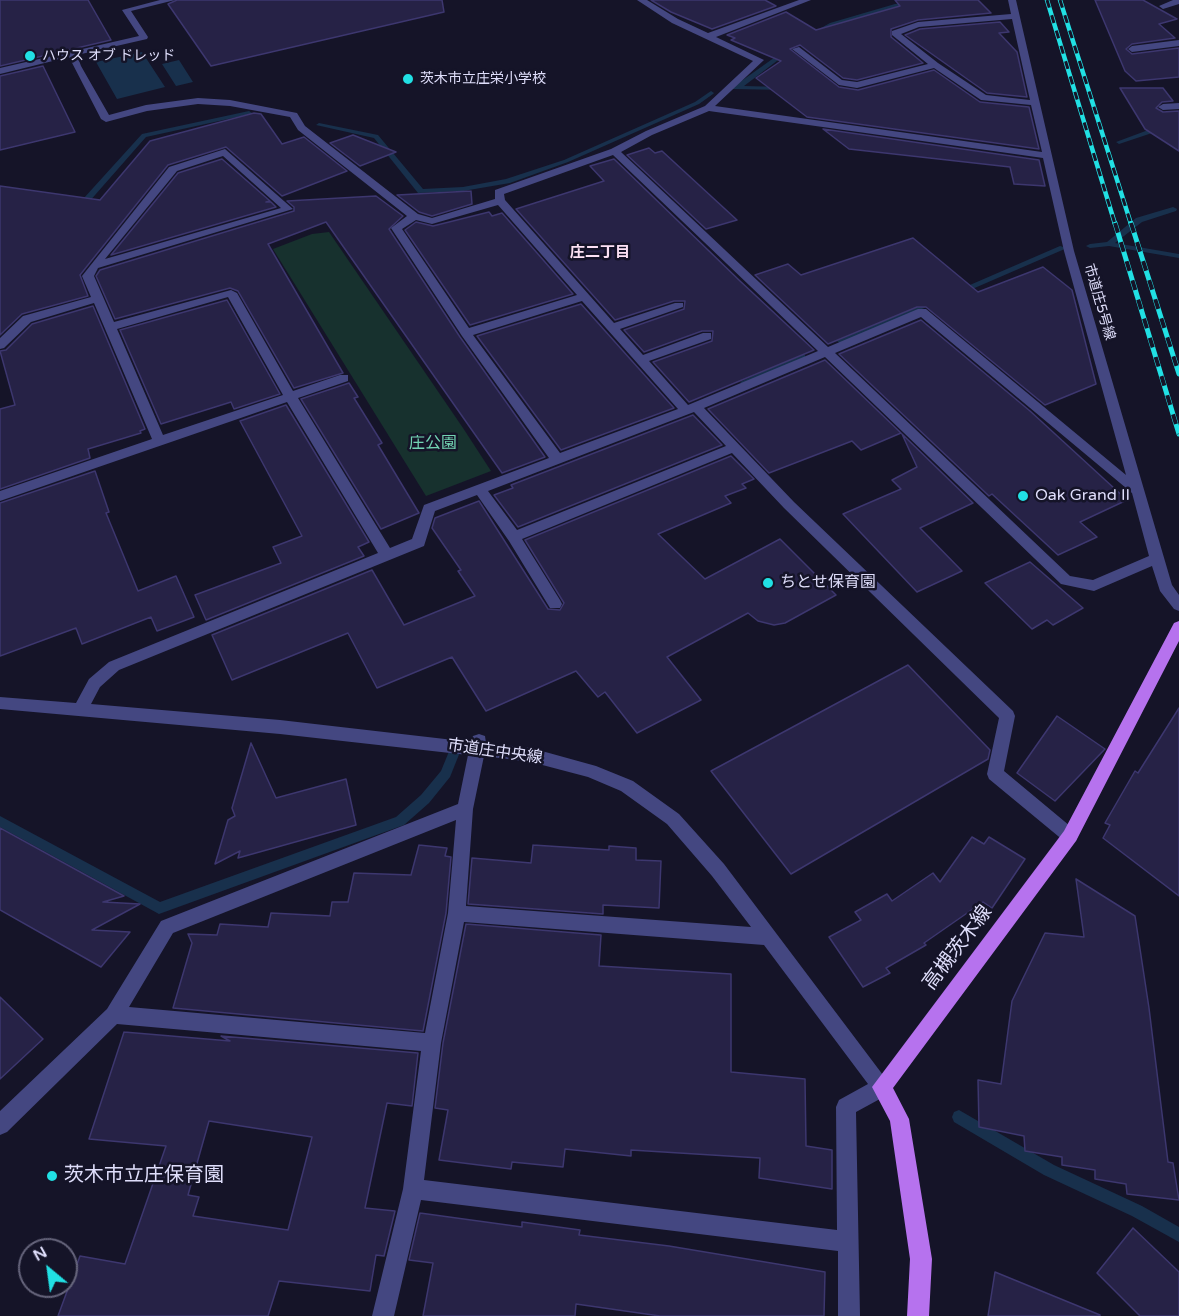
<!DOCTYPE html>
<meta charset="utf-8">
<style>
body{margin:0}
#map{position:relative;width:1179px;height:1316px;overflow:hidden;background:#151428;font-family:"Varela Round",sans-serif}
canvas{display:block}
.north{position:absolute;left:18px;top:1238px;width:60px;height:60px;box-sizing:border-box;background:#151428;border:2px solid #66657c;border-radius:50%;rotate:331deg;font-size:16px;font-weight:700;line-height:24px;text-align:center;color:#dfdefb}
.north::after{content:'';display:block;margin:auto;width:21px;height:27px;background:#21e0e4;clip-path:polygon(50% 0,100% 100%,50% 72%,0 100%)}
</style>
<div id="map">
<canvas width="1179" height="1316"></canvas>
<div class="north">N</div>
</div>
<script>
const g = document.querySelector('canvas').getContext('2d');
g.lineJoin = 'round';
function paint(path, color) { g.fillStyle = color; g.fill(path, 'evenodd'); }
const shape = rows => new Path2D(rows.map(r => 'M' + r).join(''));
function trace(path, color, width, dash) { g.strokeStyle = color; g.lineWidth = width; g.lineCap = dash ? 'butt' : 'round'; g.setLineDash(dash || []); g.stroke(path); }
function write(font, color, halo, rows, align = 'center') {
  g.font = font + ' "Varela Round","Noto Sans JP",sans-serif'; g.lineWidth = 5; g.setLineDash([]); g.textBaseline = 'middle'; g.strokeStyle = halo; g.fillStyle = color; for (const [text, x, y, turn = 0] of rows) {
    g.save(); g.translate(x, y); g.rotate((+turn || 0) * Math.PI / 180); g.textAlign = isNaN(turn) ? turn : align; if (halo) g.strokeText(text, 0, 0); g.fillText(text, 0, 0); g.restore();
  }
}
paint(shape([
 [329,232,463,428,491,471,426,496,273,249,312,234]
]), '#17312e');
paint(shape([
 [142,52,165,87,117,99,96,62],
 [179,60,193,82,176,86,162,64]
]), '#18304c');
paint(shape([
 [912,3,915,5,914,6,895,8,834,25,815,35,810,34,830,23,895,4,912,3],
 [785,50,790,51,744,86,783,87,785,88,785,90,733,89,733,87,785,50],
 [711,91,714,93,713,94,699,104,568,162,510,183,463,191,418,193,374,138,316,125,319,123,378,135,423,189,463,187,506,179,564,160,695,102,711,91],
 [249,111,252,113,251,114,146,137,81,211,74,209,142,134,249,111],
 [1151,129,1179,131,1179,135,1152,133,1119,144,1116,142,1151,129],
 [1173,207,1177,209,1176,211,1142,222,1115,243,1179,254,1179,258,1109,246,1090,248,1086,246,1090,244,1107,242,1136,218,1173,207],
 [1060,246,1067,248,963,293,960,293,956,291,1060,246],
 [931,300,934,300,938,302,844,343,841,344,837,341,931,300],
 [802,354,805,355,805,359,747,384,744,385,740,382,802,354],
 [454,747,458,749,460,752,450,777,429,803,404,825,159,914,0,827,0,816,160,902,396,817,421,795,441,771,450,749,454,747],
 [959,1110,1054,1165,1142,1206,1179,1227,1179,1242,1132,1216,1044,1175,954,1122,952,1117,954,1112,959,1110]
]), '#18304c');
const building = shape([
 [0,0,88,0,111,40,0,66,0,0],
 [177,0,442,0,444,12,211,66,168,4,177,0],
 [651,0,765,0,776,6,712,29,671,12,651,0],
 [895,0,978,0,991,13,918,20,891,29,891,37,923,63,857,80,843,78,800,45,790,49,839,87,858,90,934,70,980,102,1029,107,1039,149,807,117,756,78,781,61,731,40,735,38,727,35,786,12,816,30,900,6,895,0],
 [1095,0,1143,0,1177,19,1159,24,1175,38,1132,44,1126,49,1132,54,1179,48,1179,77,1136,81,1125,71,1095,0],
 [1000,22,1009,32,999,33,1017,52,1027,97,987,93,905,35,920,29,1000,22],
 [43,66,75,132,0,150,0,76,43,66],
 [1120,88,1163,88,1173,101,1162,102,1156,108,1163,112,1179,111,1179,151,1145,129,1120,88],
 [254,113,261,114,282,144,304,137,347,171,282,196,226,147,168,165,80,275,88,296,22,314,0,335,0,186,100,200,150,141,254,113],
 [823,129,1039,160,1045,186,1014,184,1010,167,849,149,823,129],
 [353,135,396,152,360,166,330,143,353,135],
 [649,148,655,153,662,151,737,220,706,229,627,155,649,148],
 [222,159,270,201,266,202,271,202,276,207,111,255,178,173,222,159],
 [614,159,740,281,814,350,689,402,653,362,712,341,713,331,702,331,644,352,624,330,684,309,685,301,674,301,615,320,516,209,604,181,590,166,614,159],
 [471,191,472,204,432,216,419,212,397,195,471,191],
 [376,196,403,216,389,229,460,337,545,457,502,473,326,222,268,244,343,373,294,388,238,291,230,288,115,319,96,276,100,270,294,211,294,207,287,201,376,196],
 [489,212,492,216,502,213,573,294,470,325,405,230,416,222,433,226,489,212],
 [913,238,978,292,1043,267,1072,290,1096,384,1045,405,926,307,917,307,828,344,755,275,788,264,801,275,913,238],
 [227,300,280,394,234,409,231,402,161,424,120,330,227,300],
 [581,304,674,408,561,450,477,336,581,304],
 [93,306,145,429,140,431,141,433,88,449,90,458,0,489,0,409,15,405,0,351,6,350,32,324,93,306],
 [921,320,1030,411,1127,500,1080,522,1097,537,1058,555,992,494,989,496,839,354,921,320],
 [825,360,901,433,861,450,852,441,769,473,708,409,825,360],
 [349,383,358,397,354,398,382,443,378,445,419,513,381,529,301,399,349,383],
 [286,405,369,542,358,547,364,556,206,620,195,595,281,563,273,547,302,536,240,421,286,405],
 [693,415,722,445,518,527,494,495,513,488,511,485,693,415],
 [902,434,973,503,920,528,962,571,917,592,843,514,901,489,892,480,917,467,902,434],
 [731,456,754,479,742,484,746,488,725,496,731,503,658,534,705,579,780,539,836,595,785,623,774,625,758,621,748,613,667,657,701,700,637,733,605,692,598,697,576,671,486,711,452,657,377,688,348,633,232,680,212,635,372,570,404,625,475,596,458,571,461,570,432,528,435,518,479,501,548,609,560,610,564,603,525,540,731,456],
 [95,471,109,512,106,513,138,591,176,576,194,617,157,631,151,617,82,644,76,628,0,656,0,503,95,471],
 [1030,562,1083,608,1053,625,1047,620,1032,629,985,583,1030,562],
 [908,665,990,750,988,759,791,874,711,771,908,665],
 [1179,708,1179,896,1103,838,1110,825,1105,823,1135,771,1138,773,1179,708],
 [1057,716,1105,749,1055,801,1017,773,1057,716],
 [251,743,276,798,346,779,356,825,238,858,240,851,215,864,228,820,235,816,232,808,251,743],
 [0,828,124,896,103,902,140,904,92,930,130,932,101,967,0,910,0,828],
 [972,837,984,844,989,837,1025,859,992,908,983,902,924,943,926,945,886,968,890,973,863,987,829,937,861,920,855,912,887,894,892,901,933,873,940,882,972,837],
 [419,845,447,848,445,856,451,857,446,913,423,1031,173,1008,192,943,188,934,217,935,220,924,268,927,271,913,330,916,332,902,348,902,354,873,411,875,419,845],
 [533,845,609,850,609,846,636,848,636,860,661,861,659,908,603,905,603,914,468,904,472,858,531,863,533,845],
 [1076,879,1135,916,1149,1008,1168,1162,1173,1163,1179,1200,1127,1194,1126,1184,1095,1179,1095,1170,1062,1165,1062,1157,1025,1151,1024,1136,979,1127,978,1080,1001,1084,1012,1001,1045,933,1084,937,1076,879],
 [466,924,601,935,599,966,731,974,731,1072,805,1079,806,1146,832,1150,832,1189,759,1178,760,1158,631,1150,631,1156,565,1149,563,1167,512,1162,511,1169,439,1160,448,1110,435,1108,443,1043,466,924],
 [0,997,43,1039,0,1079,0,997],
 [124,1032,230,1041,221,1036,418,1053,412,1106,387,1103,365,1208,395,1211,384,1256,376,1255,370,1291,279,1281,268,1316,58,1316,80,1256,125,1264,166,1146,89,1139,124,1032],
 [209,1121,312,1137,288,1230,193,1216,199,1197,188,1195,209,1121],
 [420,1213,522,1227,522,1222,580,1230,579,1235,669,1246,825,1272,824,1316,660,1316,576,1304,575,1316,423,1316,433,1263,409,1260,420,1213],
 [1133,1228,1179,1272,1179,1316,1140,1316,1097,1273,1133,1228],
 [995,1272,1100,1315,1100,1316,988,1316,995,1272]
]);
paint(building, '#262246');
trace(building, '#3d376f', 1.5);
paint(shape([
 [160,0,175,0,131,11,148,37,147,39,77,55,81,66,109,115,146,105,198,98,230,100,297,113,305,126,418,214,432,218,495,199,495,190,611,149,646,131,705,106,753,61,672,23,637,0,647,0,678,19,708,33,799,0,811,0,716,37,764,60,715,106,1042,152,1031,105,981,100,934,68,857,88,839,85,792,49,799,47,842,80,857,82,928,64,892,35,892,31,918,22,1011,14,1008,0,1016,0,1074,251,1172,585,1179,595,1179,611,1174,609,1160,591,1152,566,1094,591,1061,584,825,357,704,408,794,502,1013,711,1015,716,1004,771,1076,831,1078,836,1076,841,1070,843,1064,841,989,779,987,774,999,718,784,508,732,453,522,539,560,600,562,604,560,608,550,608,509,541,477,495,435,511,424,546,119,670,100,687,91,704,280,720,471,742,473,736,479,734,485,736,486,743,531,748,596,766,633,781,679,814,724,864,892,1087,889,1094,856,1112,860,1316,838,1316,838,1251,421,1200,394,1316,372,1316,403,1189,421,1051,117,1024,7,1132,0,1135,0,1111,107,1009,161,921,458,804,468,755,280,734,0,709,0,697,76,703,89,679,109,662,378,553,287,402,0,501,0,491,152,439,94,303,31,322,4,348,0,349,0,338,23,316,91,297,82,276,169,167,225,149,293,209,98,268,94,276,114,322,231,290,237,293,293,391,340,375,348,375,348,381,298,398,390,548,412,539,424,505,549,458,462,336,391,228,407,216,298,130,290,117,230,106,198,104,147,111,106,122,101,119,69,57,0,74,0,68,139,36,122,10,160,0],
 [1012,19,1030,100,986,95,938,63,901,34,919,27,1012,19],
 [709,111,1043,158,1064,251,1126,475,926,309,918,309,828,347,621,152,652,135,709,111],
 [613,155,818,351,688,405,649,361,711,339,711,333,703,333,643,355,620,329,683,307,683,303,675,303,614,323,505,200,504,194,613,155],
 [223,156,281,208,105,259,177,171,223,156],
 [498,205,577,295,469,328,402,229,416,220,432,224,498,205],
 [228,297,283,395,163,435,117,329,228,297],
 [582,301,678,409,560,453,473,335,582,301],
 [921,317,1132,493,1149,556,1093,580,1070,576,835,353,921,317],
 [694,412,726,446,517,530,488,491,694,412],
 [484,756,531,762,588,777,621,791,667,824,712,876,751,927,466,906,473,809,484,756],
 [456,820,448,913,425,1033,129,1007,173,933,456,820],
 [464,922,764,945,868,1084,839,1100,836,1107,837,1230,424,1180,441,1043,464,922],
 [1173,0,1179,0,1179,4,1163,9,1159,6,1173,0],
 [1179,40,1179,46,1132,52,1128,49,1132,46,1179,40],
 [1179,103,1179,109,1163,110,1158,107,1163,104,1179,103]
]), '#444781');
paint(shape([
 [1179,621,1179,641,1076,841,893,1088,909,1119,932,1259,929,1316,907,1316,910,1259,890,1121,872,1087,1064,831,1174,623,1179,621]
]), '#b672ee');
const railFar1 = shape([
 [1047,0,1115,224],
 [1060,0,1131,224]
]);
const rail = shape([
 [1115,223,1179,434],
 [1131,223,1179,374]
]);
trace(railFar1, '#21e0e4', 4.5);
trace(rail, '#21e0e4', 5);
trace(railFar1, '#151428', 3, [8]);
trace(rail, '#151428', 4, [10]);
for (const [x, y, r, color] of [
 [30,56,6,"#21e0e4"],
 [408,79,6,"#21e0e4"],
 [1023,496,6,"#21e0e4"],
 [768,583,6,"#21e0e4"],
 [52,1176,6,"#21e0e4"]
]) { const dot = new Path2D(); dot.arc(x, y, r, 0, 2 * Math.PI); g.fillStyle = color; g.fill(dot); trace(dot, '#151428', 2); }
write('14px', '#dfdefb', '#151428', [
 ["ハウス オブ ドレッド",42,56],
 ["茨木市立庄栄小学校",420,79]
], 'left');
write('14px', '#dfdefb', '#151428', [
 ["市道庄5号線",1099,302,74]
]);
write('bold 15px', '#fbe0f3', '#151428', [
 ["庄二丁目",600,253]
]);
write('16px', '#72d3b3', '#151428', [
 ["庄公園",433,444]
]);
write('16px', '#dfdefb', '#151428', [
 ["Oak Grand II",1035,496],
 ["ちとせ保育園",780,583]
], 'left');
write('16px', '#dfdefb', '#151428', [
 ["市道庄中央線",495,752,8]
]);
write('20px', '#dfdefb', '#151428', [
 ["高槻茨木線",958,948,-53]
]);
write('20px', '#dfdefb', '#151428', [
 ["茨木市立庄保育園",64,1176]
], 'left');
</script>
